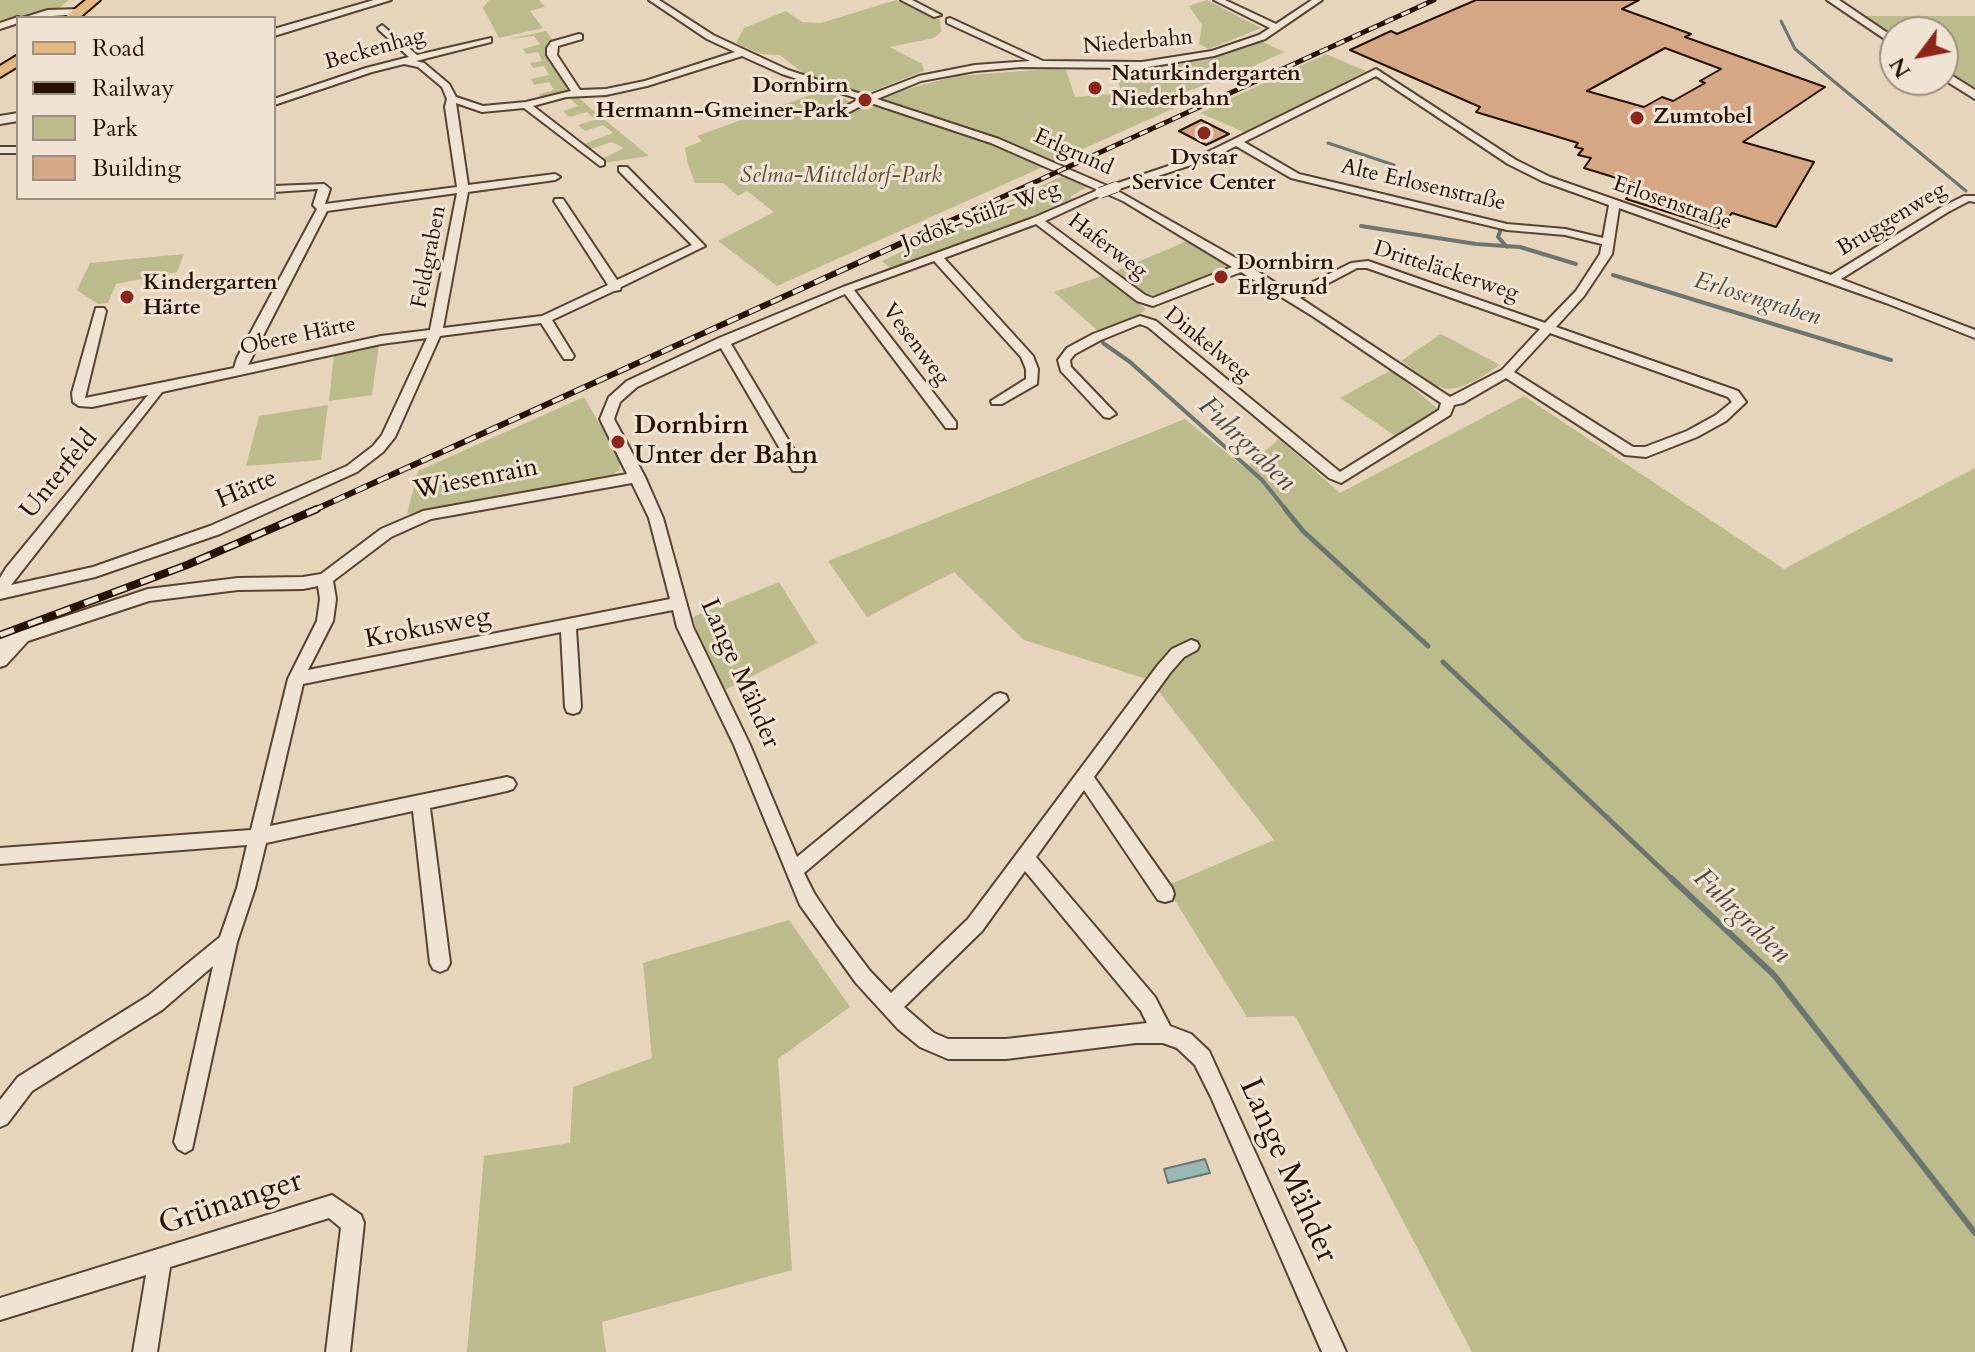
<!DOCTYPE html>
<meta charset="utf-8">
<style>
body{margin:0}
#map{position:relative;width:1975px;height:1352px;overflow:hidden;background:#e7d5bb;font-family:Cardo,serif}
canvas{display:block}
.legend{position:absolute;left:16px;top:16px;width:260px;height:184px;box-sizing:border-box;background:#efe4d3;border:2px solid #9e9081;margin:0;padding:10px 14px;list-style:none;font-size:24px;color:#251205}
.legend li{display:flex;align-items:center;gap:16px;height:40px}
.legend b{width:40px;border:2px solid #9e9081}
.north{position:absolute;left:1879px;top:16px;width:80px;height:80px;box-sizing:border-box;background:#efe4d3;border:2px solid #9e9081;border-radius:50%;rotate:238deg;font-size:22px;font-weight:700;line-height:32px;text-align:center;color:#251205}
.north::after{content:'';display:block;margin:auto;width:28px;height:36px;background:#8f2418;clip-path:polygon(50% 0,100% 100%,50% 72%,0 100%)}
</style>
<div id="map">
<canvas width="1975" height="1352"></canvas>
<ul class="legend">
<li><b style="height:10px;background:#e4ba7e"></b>Road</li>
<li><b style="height:10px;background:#251205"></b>Railway</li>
<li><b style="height:22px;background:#bcbb8c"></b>Park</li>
<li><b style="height:22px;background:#d6a785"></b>Building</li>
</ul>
<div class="north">N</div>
</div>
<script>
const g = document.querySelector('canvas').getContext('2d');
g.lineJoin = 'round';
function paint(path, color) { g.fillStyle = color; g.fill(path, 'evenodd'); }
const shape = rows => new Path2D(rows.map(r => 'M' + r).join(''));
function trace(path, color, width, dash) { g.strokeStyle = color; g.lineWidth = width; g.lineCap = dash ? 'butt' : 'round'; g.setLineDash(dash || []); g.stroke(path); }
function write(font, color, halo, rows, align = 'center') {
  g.font = font + ' Cardo,serif'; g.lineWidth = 6; g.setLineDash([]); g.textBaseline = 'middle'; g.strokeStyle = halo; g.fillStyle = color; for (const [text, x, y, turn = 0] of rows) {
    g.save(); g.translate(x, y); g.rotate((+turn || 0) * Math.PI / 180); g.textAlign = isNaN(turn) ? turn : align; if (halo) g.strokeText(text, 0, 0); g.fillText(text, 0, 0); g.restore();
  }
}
paint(shape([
 [0,0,69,0,59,8,35,12,0,24],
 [489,0,539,0,545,7,530,11,543,28,499,38,483,8],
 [896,0,940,20,941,32,934,38,890,47,922,64,924,71,873,91,855,93,808,77,780,55,761,54,736,43,744,28,786,11,802,22,821,23],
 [1207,0,1261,28,1209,49,1199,44,1202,25,1189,6],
 [1858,16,1975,16,1975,92,1943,72,1943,32,1895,32,1895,40],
 [546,31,554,42,548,45,547,50,572,91,541,99,539,94,554,90,549,82,534,85,531,79,549,75,544,66,533,68,530,63,542,61,538,52,526,54,523,49,540,44,534,36,508,39],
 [1261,41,1284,52,1232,76,1170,97,1179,106,777,286,718,241,774,212,747,191,738,196,723,183,695,183,688,164,685,148,702,141,697,136,824,90,863,107,895,92,957,76,1051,69,1066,70,1075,97,1112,94,1121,92,1117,75,1210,59],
 [1326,54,1366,71,1246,133,1200,113],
 [576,95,589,107,649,156,603,163,600,160,624,148,612,142,588,150,572,141,578,139,584,144,613,133,603,125,585,131,578,125,595,120,587,112,569,117,563,111,578,106,569,98,553,103,550,100],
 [1062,176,1087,187,1070,197,1075,200,891,269,882,261],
 [1187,241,1229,267,1160,296,1142,293,1114,272],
 [184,254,177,272,116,284,108,303,98,304,77,290,90,263],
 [1102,276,1146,309,1134,319,1099,332,1054,292],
 [1441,334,1500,365,1475,381,1458,388,1446,389,1435,385,1401,361],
 [379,344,372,395,329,401,334,355],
 [1391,370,1437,408,1437,412,1398,438,1340,398],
 [1524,396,1784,569,1975,468,1975,1352,1472,1352,1295,1016,1247,1017,1166,886,1274,840,1150,680,1024,640,954,572,867,617,828,561,1185,419,1245,468,1279,439,1340,493],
 [584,397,619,458,620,470,607,478,407,514,418,471],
 [328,405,321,460,246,466,259,416],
 [779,582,817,643,723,691,703,653,693,617],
 [789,920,850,1007,778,1059,792,1270,602,1322,606,1352,467,1352,484,1156,570,1143,573,1087,652,1058,643,963]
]), '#bcbb8c');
const water = shape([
 [1205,1159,1210,1173,1168,1183,1164,1169,1205,1159]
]);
paint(water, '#98b8b6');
trace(water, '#6a766f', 2);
trace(shape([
 [1781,21,1795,49,1966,191],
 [1328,143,1394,165]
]), '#6a766f', 3);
trace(shape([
 [1361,226,1476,244,1520,247,1576,264],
 [1501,229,1498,237,1507,247],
 [1613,275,1891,360],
 [1103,343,1130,362,1262,480,1287,511]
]), '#6a766f', 4);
trace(shape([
 [1285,509,1303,531,1428,646],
 [1443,662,1673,880]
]), '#6a766f', 5);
trace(shape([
 [1671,878,1774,975,1975,1233]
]), '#6a766f', 6);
const building = shape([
 [1476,0,1639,0,1622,9,1691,34,1685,37,1825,87,1743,142,1814,162,1776,227,1732,213,1719,228,1626,199,1636,184,1584,168,1591,158,1578,155,1583,149,1575,147,1578,143,1476,112,1480,107,1350,50,1391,31,1397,34,1476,0],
 [1665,48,1721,69,1700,81,1705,83,1673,101,1662,97,1644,107,1587,91,1665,48],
 [1201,120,1229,134,1206,145,1179,131,1201,120]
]);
paint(building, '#d6a785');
trace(building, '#251205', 2);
const minor = shape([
 [649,0,659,0,713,35,788,70,867,96,919,76,975,65,1030,61,947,23,947,19,950,18,1043,61,1142,62,1212,51,1259,35,1270,28,1214,0,1225,0,1276,24,1312,0,1322,0,1265,39,1214,56,1142,68,1021,67,975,71,921,81,877,99,999,139,1112,188,1112,185,1204,154,1376,69,1516,160,1550,177,1831,275,1940,208,1964,196,1975,196,1975,202,1969,201,1948,212,1841,279,1975,330,1975,338,1886,303,1619,208,1612,254,1584,296,1556,327,1738,391,1746,402,1726,421,1697,437,1646,457,1625,455,1506,378,1463,403,1454,405,1450,415,1341,483,1329,478,1148,327,1140,324,1101,340,1075,354,1070,360,1071,367,1116,414,1109,418,1104,417,1061,371,1058,360,1067,348,1093,334,1140,316,1156,321,1340,472,1439,410,1441,403,1314,317,1241,272,1153,306,1137,301,1036,224,944,258,1033,356,1038,369,1037,384,1002,404,992,404,991,401,1026,379,1026,369,1021,357,934,261,854,290,956,422,956,428,946,428,845,294,731,344,805,468,803,471,793,471,721,348,637,387,620,402,614,419,645,477,663,518,693,627,750,745,797,857,994,695,1000,693,1006,695,1008,700,804,873,814,893,836,926,870,971,891,993,968,919,1158,665,1172,649,1191,640,1197,642,1199,646,1197,650,1184,657,1170,673,1094,777,1172,888,1174,894,1172,900,1165,902,1158,900,1084,790,1036,857,1155,997,1170,1026,1191,1034,1209,1051,1346,1352,1322,1352,1211,1097,1195,1065,1177,1048,1163,1043,1136,1043,1006,1059,948,1059,920,1047,898,1029,856,983,800,905,734,745,677,627,673,610,576,629,581,707,579,712,573,714,567,712,565,707,561,632,303,684,270,826,507,777,513,779,516,784,513,789,507,791,430,808,450,963,447,969,440,972,433,969,430,963,413,811,266,843,255,888,237,942,192,1149,185,1153,178,1149,174,1142,213,966,162,1010,32,1091,7,1124,0,1127,0,1100,18,1077,148,996,220,937,237,888,247,845,0,864,0,848,251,830,288,679,317,621,320,599,318,586,303,589,238,590,149,601,28,641,6,665,0,667,0,638,148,589,238,578,303,577,321,574,381,529,423,511,627,474,600,419,609,397,627,381,719,338,843,287,1033,218,1098,190,991,143,868,102,844,115,838,115,838,111,859,99,782,74,742,56,647,86,606,95,566,97,533,106,604,161,604,165,600,166,524,108,482,112,456,103,468,185,555,174,560,177,555,180,468,192,443,328,542,316,608,285,554,201,555,199,563,199,617,280,692,245,619,171,619,167,627,167,705,246,621,287,620,290,614,291,552,320,574,356,572,359,564,359,541,323,440,336,395,437,383,452,357,472,220,534,95,577,0,599,0,578,6,568,148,395,92,407,79,406,73,402,72,393,96,308,104,308,106,311,85,398,234,368,237,358,317,209,313,205,318,189,274,192,274,186,324,184,330,189,325,204,457,187,445,107,447,99,442,87,418,67,404,64,372,72,274,105,274,99,366,68,409,57,379,30,378,28,382,25,417,55,491,38,491,42,416,61,424,63,449,84,456,97,483,106,526,102,571,91,547,55,547,48,551,42,579,34,582,35,582,39,558,46,557,55,580,90,606,89,645,81,735,52,707,39,649,0],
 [1376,76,1508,164,1542,181,1609,205,1603,238,1565,229,1507,224,1299,174,1244,142,1376,76],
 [1236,146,1291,178,1507,230,1565,235,1602,244,1600,254,1576,291,1545,323,1368,261,1351,263,1291,293,1248,265,1116,190,1212,158,1236,146],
 [457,193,430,330,381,336,248,365,327,211,457,193],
 [1105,193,1123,201,1232,267,1153,298,1145,295,1045,221,1105,193],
 [1357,268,1367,268,1540,329,1502,370,1450,397,1300,298,1357,268],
 [1550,333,1728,397,1732,402,1716,415,1687,431,1645,447,1633,447,1514,372,1550,333],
 [427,338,382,435,373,446,347,466,210,526,93,567,11,585,162,392,381,344,427,338],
 [632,483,649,518,670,599,308,670,333,621,336,599,333,581,391,537,431,519,632,483],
 [1025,871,1141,1011,1147,1023,1006,1039,948,1039,934,1033,904,1007,982,931,1025,871],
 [901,0,912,0,941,15,934,17,901,0],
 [79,9,83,12,82,14,22,18,48,10,79,9],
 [18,17,21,18,18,18,18,23,0,29,0,23,18,17],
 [0,147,18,147,18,153,0,153,0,147],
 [332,1195,361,1215,364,1223,350,1352,326,1352,341,1228,329,1218,170,1267,157,1352,133,1352,146,1275,0,1320,0,1298,332,1195]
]);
const tertiary = shape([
 [374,0,391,0,274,36,274,29,374,0],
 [1827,0,1839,0,1895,38,1895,46,1827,0],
 [1943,70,1975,90,1975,99,1943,79,1943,70],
 [18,113,18,121,0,124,0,116,18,113]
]);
const primary = shape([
 [86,0,100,0,79,18,64,18,86,0],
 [18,55,18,66,0,77,0,66,18,55]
]);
trace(minor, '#564332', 4);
trace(tertiary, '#564332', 4);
trace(primary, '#251205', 4);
paint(minor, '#efe4d3');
paint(tertiary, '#efe4d3');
paint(primary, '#e4ba7e');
const railFar2 = shape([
 [943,224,1434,0]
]);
const railFar1 = shape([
 [312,511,948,222]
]);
const rail = shape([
 [0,635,187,565,317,509]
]);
trace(railFar2, '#251205', 5);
trace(railFar1, '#251205', 6);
trace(rail, '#251205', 8);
trace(railFar2, '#efe4d3', 3, [9]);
trace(railFar1, '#efe4d3', 4, [12]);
trace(rail, '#efe4d3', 5, [15]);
const minorBridge = shape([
 [1100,193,1116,187]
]);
trace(minorBridge, '#564332', 12, []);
trace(minorBridge, '#efe4d3', 10);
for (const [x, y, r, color] of [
 [1095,88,8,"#8f2418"],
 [865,100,8,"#8f2418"],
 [1637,118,8,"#8f2418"],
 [1204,133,8,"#8f2418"],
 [1221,277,8,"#8f2418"],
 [127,297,8,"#8f2418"],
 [618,442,8,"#8f2418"]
]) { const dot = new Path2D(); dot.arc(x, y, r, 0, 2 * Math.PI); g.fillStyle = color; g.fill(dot); trace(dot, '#efe4d3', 3); }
write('22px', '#251205', '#efe4d3', [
 ["Niederbahn",1138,43,-5],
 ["Beckenhag",375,50,-16],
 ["Erlgrund",1073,153,24],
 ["Alte Erlosenstraße",1423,186,13],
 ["Erlosenstraße",1672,204,19],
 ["Jodok-Stülz-Weg",981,217,-20],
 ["Bruggenweg",1892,220,-31],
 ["Haferweg",1107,247,37],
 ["Feldgraben",430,257,-79],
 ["Dritteläckerweg",1446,272,18],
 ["Obere Härte",298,337,-12],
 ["Vesenweg",915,345,53],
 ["Dinkelweg",1207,345,39]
]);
write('bold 22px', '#251205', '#efe4d3', [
 ["Naturkindergarten",1111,75],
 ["Niederbahn",1111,100],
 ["Dornbirn",849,87,"right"],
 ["Hermann-Gmeiner-Park",849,112,"right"],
 ["Zumtobel",1653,118],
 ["Dystar",1204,159,"center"],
 ["Service Center",1204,184,"center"],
 ["Dornbirn",1237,264],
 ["Erlgrund",1237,289],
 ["Kindergarten",143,284],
 ["Härte",143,309]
], 'left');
write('italic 22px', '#5a4d34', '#efe4d3', [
 ["Selma-Mitteldorf-Park",841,177]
]);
write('italic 24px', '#4d4c43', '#efe4d3', [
 ["Erlosengraben",1757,300,17]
]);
write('bold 26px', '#251205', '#efe4d3', [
 ["Dornbirn",634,427],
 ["Unter der Bahn",634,457]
], 'left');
write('26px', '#251205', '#efe4d3', [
 ["Unterfeld",60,475,-51],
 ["Wiesenrain",476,480,-11],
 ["Härte",247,490,-23],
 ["Krokusweg",428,629,-11],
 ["Lange Mähder",739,674,66]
]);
write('italic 28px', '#4d4c43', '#efe4d3', [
 ["Fuhrgraben",1246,445,44],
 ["Fuhrgraben",1741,917,44]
]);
write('32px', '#251205', '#efe4d3', [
 ["Lange Mähder",1287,1171,66],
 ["Grünanger",231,1204,-18]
]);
</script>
